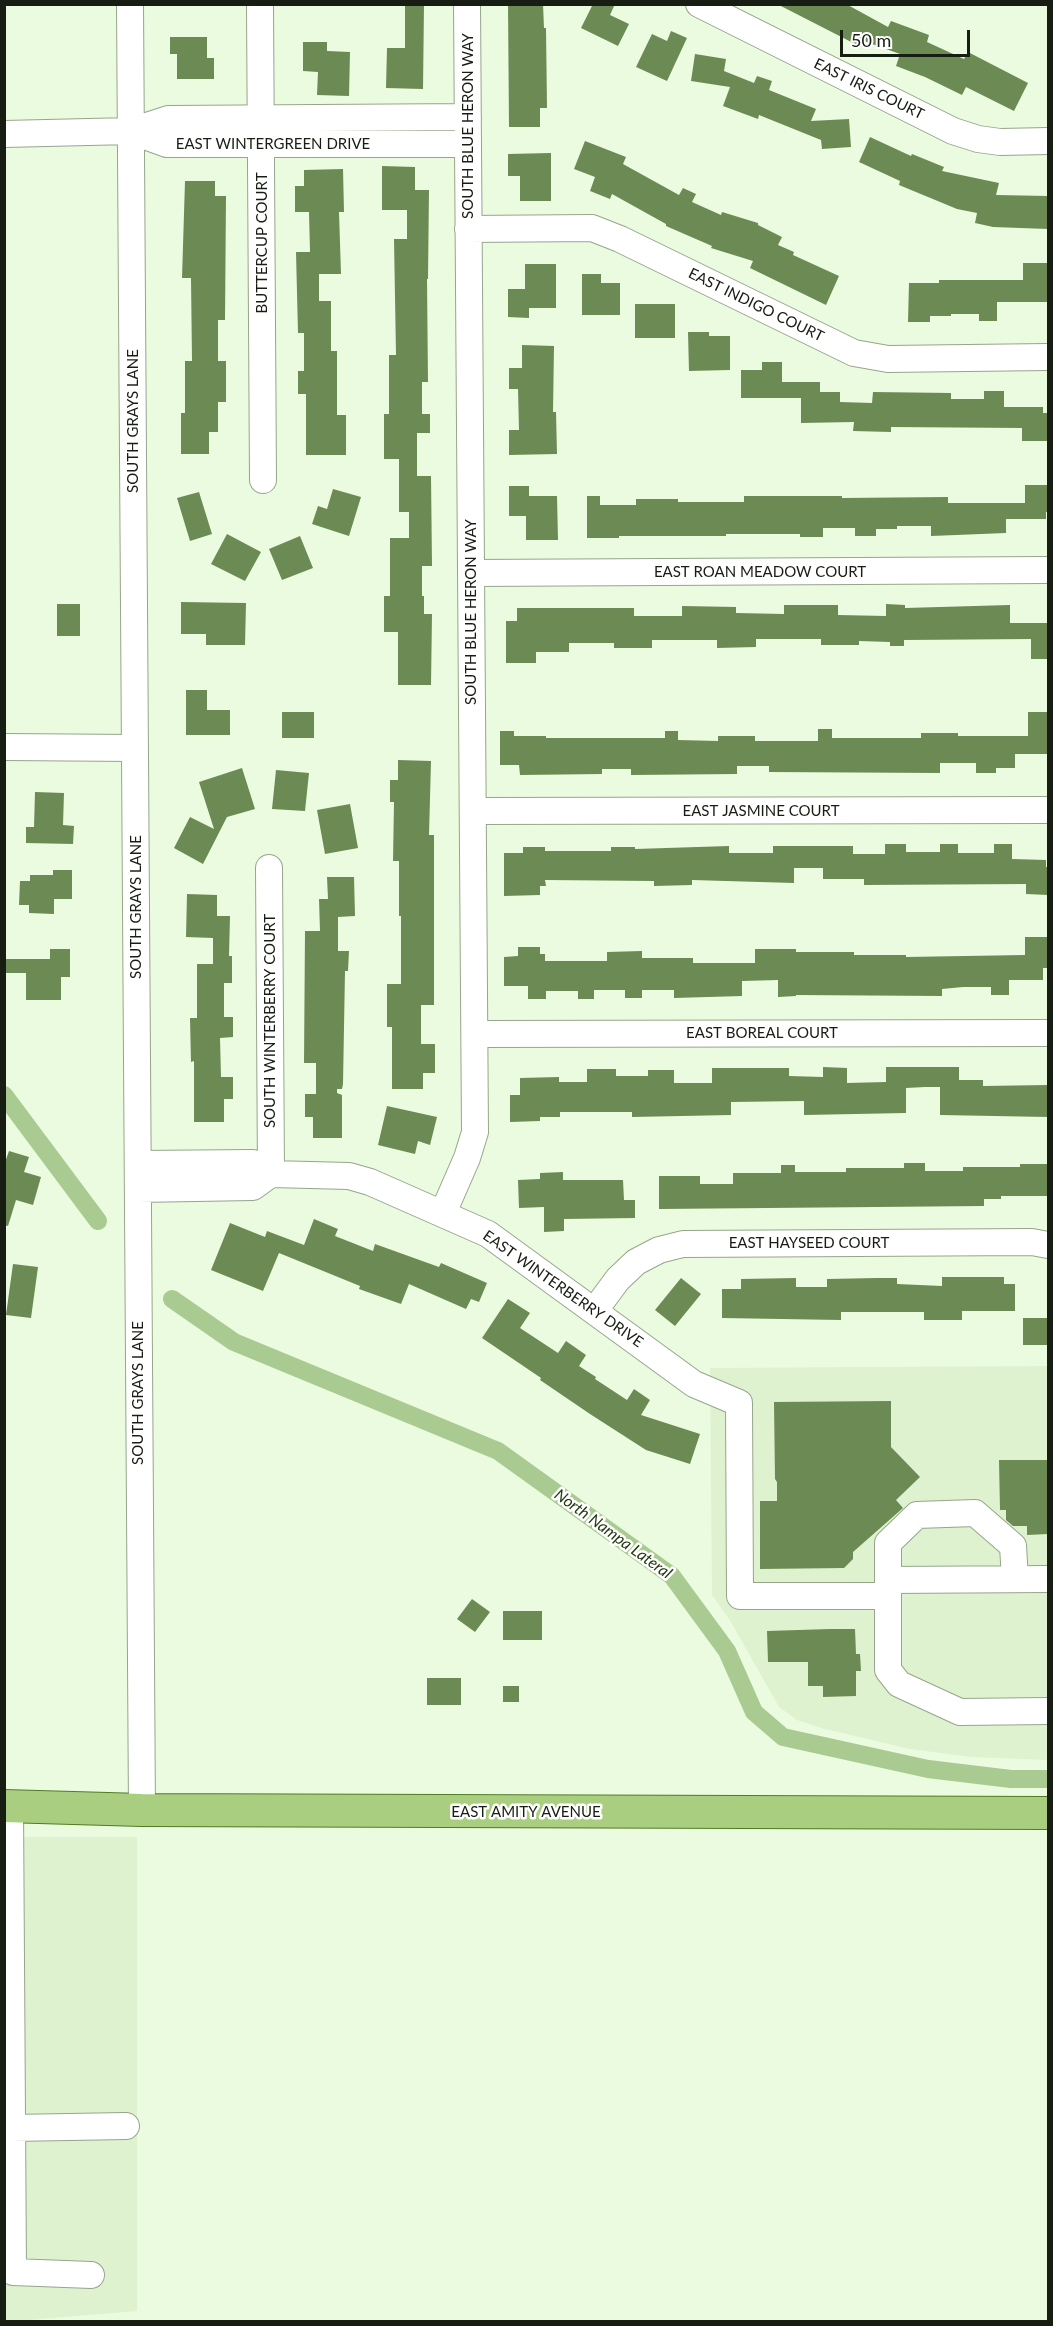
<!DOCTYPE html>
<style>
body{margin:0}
#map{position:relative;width:1053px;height:2326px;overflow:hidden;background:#ebfbe0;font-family:Lato,sans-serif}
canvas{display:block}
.frame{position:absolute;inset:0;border:6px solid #171d13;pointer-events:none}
.scale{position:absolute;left:840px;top:30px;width:130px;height:27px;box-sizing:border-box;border:3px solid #171d13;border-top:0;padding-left:8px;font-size:18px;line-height:21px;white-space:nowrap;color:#171d13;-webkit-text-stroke:4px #fff;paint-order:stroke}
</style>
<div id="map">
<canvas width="1053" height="2326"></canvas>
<div class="frame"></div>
<div class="scale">50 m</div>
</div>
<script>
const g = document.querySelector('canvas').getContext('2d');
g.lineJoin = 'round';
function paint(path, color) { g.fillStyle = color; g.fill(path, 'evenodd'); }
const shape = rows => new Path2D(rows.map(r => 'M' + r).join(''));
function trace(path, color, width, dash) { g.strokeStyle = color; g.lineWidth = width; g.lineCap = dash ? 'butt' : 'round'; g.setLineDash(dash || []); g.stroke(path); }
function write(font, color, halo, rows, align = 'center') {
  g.font = font + ' Lato,sans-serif'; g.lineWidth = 5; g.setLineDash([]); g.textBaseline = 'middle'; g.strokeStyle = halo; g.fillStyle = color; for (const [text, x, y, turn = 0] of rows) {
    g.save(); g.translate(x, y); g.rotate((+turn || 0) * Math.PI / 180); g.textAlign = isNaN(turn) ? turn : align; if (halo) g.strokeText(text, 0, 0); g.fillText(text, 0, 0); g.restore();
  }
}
paint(shape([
 [1048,1366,1048,1760,971,1757,910,1749,825,1729,797,1720,779,1707,731,1622,712,1595,710,1368],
 [5,1837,137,1837,137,2311,5,2322]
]), '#def2d0');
trace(shape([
 [4,1095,98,1221],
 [172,1299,234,1342,498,1451,672,1576,727,1651,754,1712,783,1737,928,1769,1011,1779,1048,1779]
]), '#a9ca90', 18);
paint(shape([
 [405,4,424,4,423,89,386,88,387,48,405,48],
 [508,4,543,4,544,28,546,28,547,108,540,108,540,127,509,127],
 [593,4,615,4,610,15,629,24,618,46,581,28],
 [777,4,846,4,888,27,891,21,929,35,927,42,964,59,968,52,1028,83,1014,111,966,87,962,95,925,77,896,66,900,54,864,41,861,47],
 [671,31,687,38,667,81,636,67,652,34,667,41],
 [170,37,207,37,207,58,214,58,214,79,177,79,177,54,170,54],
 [303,42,327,42,327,51,350,52,349,96,317,95,318,72,303,71],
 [695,54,726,59,724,71,754,83,757,76,772,81,769,90,816,109,811,121,849,119,851,147,822,149,821,140,759,115,758,119,723,106,730,87,691,81],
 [870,137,911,156,912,154,944,167,942,171,999,183,996,195,1048,196,1048,229,993,227,975,223,977,213,957,209,899,185,900,181,859,162],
 [585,141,626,157,623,164,679,195,683,188,696,194,692,202,721,215,722,212,758,223,758,225,782,237,778,245,794,252,793,255,839,276,826,305,750,268,753,261,711,248,712,246,666,226,666,224,612,194,610,199,590,191,595,177,574,169],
 [551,153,551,201,520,201,520,176,508,176,508,154],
 [382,166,415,167,415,190,429,190,428,279,427,279,428,382,422,382,422,414,430,414,430,433,417,433,417,476,431,476,432,566,422,566,422,596,424,596,424,614,432,614,431,685,398,685,398,632,384,632,384,596,390,596,390,538,409,538,409,512,399,512,399,459,384,459,384,414,389,414,389,355,396,355,394,239,407,239,407,210,382,210],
 [343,169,344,212,339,212,341,274,319,274,319,301,331,301,331,351,337,351,337,415,346,415,346,455,306,455,306,394,298,394,298,371,304,371,304,333,298,333,296,252,310,252,309,212,295,212,295,186,304,186,304,170],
 [185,181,215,181,215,196,226,196,225,320,218,320,218,361,226,361,226,402,218,402,218,432,209,432,209,454,181,454,181,413,185,413,185,361,192,361,191,278,182,278],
 [1023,263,1048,263,1048,302,997,302,997,321,979,321,979,314,951,314,951,316,930,316,930,322,908,322,909,283,939,283,939,280,1023,280],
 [525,264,556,264,556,308,529,308,529,318,508,317,508,289,525,289],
 [582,274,601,274,601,283,620,283,620,315,582,315],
 [635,304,675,304,675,338,635,338],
 [688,332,709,332,709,336,730,336,730,370,689,371],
 [522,345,554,346,553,412,556,412,557,454,509,455,509,430,519,430,518,389,509,389,509,368,522,368],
 [762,362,782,362,782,382,820,382,820,392,840,392,840,402,872,403,873,392,951,393,951,399,984,399,984,391,1004,391,1004,407,1043,407,1043,413,1048,413,1048,441,1022,441,1022,428,891,427,891,432,853,431,854,422,801,423,801,398,741,398,741,370,762,370],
 [1025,485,1048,485,1048,512,1046,512,1046,519,1006,519,1006,533,931,536,931,526,897,526,897,529,876,529,876,536,855,536,855,528,823,528,823,537,800,537,800,534,726,534,726,536,619,536,619,538,587,538,587,496,600,496,600,505,636,505,636,499,678,499,678,502,744,502,744,496,842,496,842,498,948,497,948,503,1025,503],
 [509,486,529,486,529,496,557,496,558,540,526,540,526,516,509,516],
 [333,489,361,497,349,536,312,524,318,506,327,509],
 [199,492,212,534,190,541,177,498],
 [227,534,261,552,245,581,211,564],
 [300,536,313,568,282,580,269,549],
 [181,602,246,603,245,645,206,645,206,634,181,634],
 [57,604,80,604,80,636,57,636],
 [886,604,905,605,905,608,1010,605,1010,623,1048,623,1048,659,1031,659,1031,639,904,640,904,646,890,646,890,642,859,641,859,645,821,645,821,639,756,639,756,647,717,648,717,640,652,640,652,648,614,648,614,643,569,643,569,652,536,652,536,663,506,663,506,621,517,621,517,608,634,608,634,616,682,616,682,606,736,607,736,613,784,614,784,605,838,605,838,615,886,616],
 [186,690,207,690,207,710,230,710,230,735,186,735],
 [282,712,314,712,314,738,282,738],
 [1028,712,1048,712,1048,754,1015,754,1015,768,996,768,996,773,976,773,976,763,940,763,940,773,769,772,769,766,737,766,737,774,631,775,631,769,602,769,602,774,520,775,519,765,500,765,500,731,514,731,514,736,546,736,546,738,665,738,665,731,678,731,678,740,718,741,718,736,755,736,755,741,818,741,818,729,832,729,832,738,921,738,921,733,958,733,958,736,1028,736],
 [398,760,431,761,429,835,434,835,434,1005,421,1005,421,1044,435,1044,435,1073,423,1073,423,1089,392,1089,392,1027,387,1027,387,984,401,984,401,916,399,916,399,861,393,861,394,802,390,802,390,780,398,780],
 [242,768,255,809,227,817,203,864,174,848,190,817,214,829,199,782],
 [276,770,309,773,305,811,272,809],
 [35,792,64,793,63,825,74,826,73,844,26,843,26,827,34,827],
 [350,804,358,848,325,854,317,810],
 [885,844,906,844,906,852,940,852,940,844,958,844,958,853,994,853,994,844,1012,844,1012,859,1046,860,1046,867,1048,867,1048,895,1026,894,1026,884,864,885,864,879,823,879,823,868,794,868,794,883,692,880,692,885,654,886,654,881,545,880,546,886,540,886,540,895,504,896,504,853,523,853,523,847,545,847,545,851,611,851,611,847,635,847,635,849,729,846,729,853,773,853,773,846,853,846,853,854,885,854],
 [53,870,72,870,72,899,54,899,54,914,29,913,29,905,19,905,20,881,30,881,30,875,53,875],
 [327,877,354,877,355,916,338,917,338,951,349,951,348,971,345,971,343,1084,342,1089,337,1089,337,1093,342,1095,342,1138,313,1138,313,1117,305,1117,305,1094,316,1094,316,1063,304,1063,305,931,320,931,319,899,328,899],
 [187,894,217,895,217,916,230,916,229,956,232,956,232,983,224,983,224,1017,233,1017,233,1037,220,1038,221,1077,233,1077,233,1099,224,1099,224,1122,194,1122,194,1061,191,1062,190,1018,197,1018,197,964,213,964,213,938,186,937],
 [1025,937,1048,937,1048,968,1043,968,1043,980,1009,980,1009,995,991,995,991,987,963,987,942,989,942,996,796,995,796,996,778,997,778,980,742,981,742,996,674,998,674,990,642,990,642,998,625,998,625,990,594,990,594,999,578,999,578,991,546,991,546,999,528,999,528,986,504,986,504,957,518,956,518,947,540,947,540,954,545,954,545,961,607,961,607,952,642,951,642,958,693,958,693,963,755,963,755,949,796,949,796,952,854,952,854,955,906,955,906,957,1025,955],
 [50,949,70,949,70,977,61,977,61,1000,26,1000,26,973,4,973,4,959,50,959],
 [823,1067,847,1068,847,1083,886,1082,886,1067,959,1067,959,1080,983,1080,983,1086,1048,1085,1048,1117,940,1115,940,1087,925,1087,906,1088,906,1113,804,1115,804,1101,731,1102,731,1115,632,1117,632,1112,560,1112,560,1117,540,1117,540,1121,510,1122,510,1095,520,1095,520,1078,559,1077,559,1082,587,1082,587,1069,616,1069,616,1076,648,1076,648,1070,674,1070,674,1083,712,1083,712,1068,789,1068,789,1076,823,1077],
 [387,1106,437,1117,430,1145,418,1141,415,1154,378,1145],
 [9,1151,29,1157,24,1172,41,1177,33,1205,16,1200,8,1226,4,1225,4,1165],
 [904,1163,925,1163,925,1171,963,1171,963,1167,1020,1167,1020,1164,1048,1164,1048,1196,1001,1196,1001,1199,984,1199,984,1206,659,1209,659,1176,700,1176,700,1184,733,1184,733,1173,781,1173,781,1165,795,1165,795,1172,846,1172,846,1168,904,1168],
 [563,1172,563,1180,623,1180,624,1200,635,1200,635,1218,564,1219,564,1231,544,1232,544,1207,519,1208,518,1180,540,1179,540,1173],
 [314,1219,338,1229,335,1236,373,1251,375,1244,439,1267,441,1263,487,1283,479,1302,471,1299,466,1309,409,1284,401,1304,359,1289,360,1286,279,1253,263,1291,211,1270,230,1223,265,1237,267,1231,304,1245],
 [13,1264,38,1267,31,1318,6,1315],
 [942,1277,1004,1277,1004,1284,1015,1284,1015,1311,962,1311,962,1320,924,1320,924,1312,841,1312,841,1320,722,1318,722,1289,741,1289,741,1279,796,1278,796,1287,827,1287,827,1279,877,1278,897,1278,897,1284,942,1286],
 [681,1278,701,1294,675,1326,655,1310],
 [508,1299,530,1313,520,1328,558,1353,566,1341,586,1355,579,1366,596,1377,595,1379,627,1400,634,1389,650,1400,641,1415,700,1434,690,1464,646,1450,590,1414,540,1380,541,1378,482,1338],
 [1023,1318,1048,1318,1048,1345,1023,1345],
 [891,1401,891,1447,920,1477,896,1500,903,1508,853,1552,853,1559,844,1568,760,1569,760,1501,777,1501,777,1482,775,1479,774,1402],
 [999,1460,1048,1460,1048,1534,1027,1535,1027,1526,1013,1526,1006,1520,1006,1510,1000,1510],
 [472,1599,490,1612,475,1632,457,1619],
 [503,1611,542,1611,542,1640,503,1640],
 [830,1629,855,1629,856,1654,860,1654,861,1671,856,1671,856,1696,823,1697,823,1686,808,1686,808,1662,768,1662,767,1631],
 [427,1678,461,1678,461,1705,427,1705],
 [503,1686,519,1686,519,1702,503,1702]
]), '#6c8a53');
const minor = shape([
 [130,4,142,1810],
 [699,4,953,131,978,139,1000,142,1048,141],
 [260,6,263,480],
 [131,131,167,144,468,144],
 [4,134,131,131,168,119,468,117],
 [468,229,592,228,620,239,854,353,888,359,1048,357],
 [471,573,1048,570],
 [4,747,135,748],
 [473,811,1048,810],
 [269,868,271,1174,349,1176,370,1182,488,1234,694,1384,739,1403,740,1596,887,1596],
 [475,1034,1048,1033],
 [138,1189,253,1187,271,1174,253,1163,138,1164],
 [443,1213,467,1158,475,1132,467,4],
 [595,1310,618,1279,636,1262,659,1250,683,1244,1032,1242,1048,1245],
 [1015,1579,1013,1546,975,1513,917,1515,888,1543,888,1670,899,1684,960,1712,1048,1711],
 [888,1580,1048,1579],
 [10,1807,13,2272,91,2275],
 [12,2128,126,2126]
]);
const major = shape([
 [4,1806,142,1810,1048,1813]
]);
trace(minor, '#96a58c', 28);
trace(major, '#507b23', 34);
trace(minor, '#fff', 26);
trace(major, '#a9ce80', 32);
write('15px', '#171d13', '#fff', [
 ["EAST IRIS COURT",869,89,26],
 ["SOUTH BLUE HERON WAY",468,126,-90],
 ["EAST WINTERGREEN DRIVE",273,144],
 ["BUTTERCUP COURT",262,243,-90],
 ["EAST INDIGO COURT",756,305,26],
 ["SOUTH GRAYS LANE",133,421,-90],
 ["EAST ROAN MEADOW COURT",760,572],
 ["SOUTH BLUE HERON WAY",471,612,-90],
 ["EAST JASMINE COURT",761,811],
 ["SOUTH GRAYS LANE",136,907,-90],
 ["SOUTH WINTERBERRY COURT",270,1021,-90],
 ["EAST BOREAL COURT",762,1033],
 ["EAST HAYSEED COURT",809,1243],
 ["EAST WINTERBERRY DRIVE",563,1289,35],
 ["SOUTH GRAYS LANE",138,1393,-90],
 ["EAST AMITY AVENUE",526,1812]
]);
write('italic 16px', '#253a11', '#fff', [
 ["North Nampa Lateral",613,1534,36]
]);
</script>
